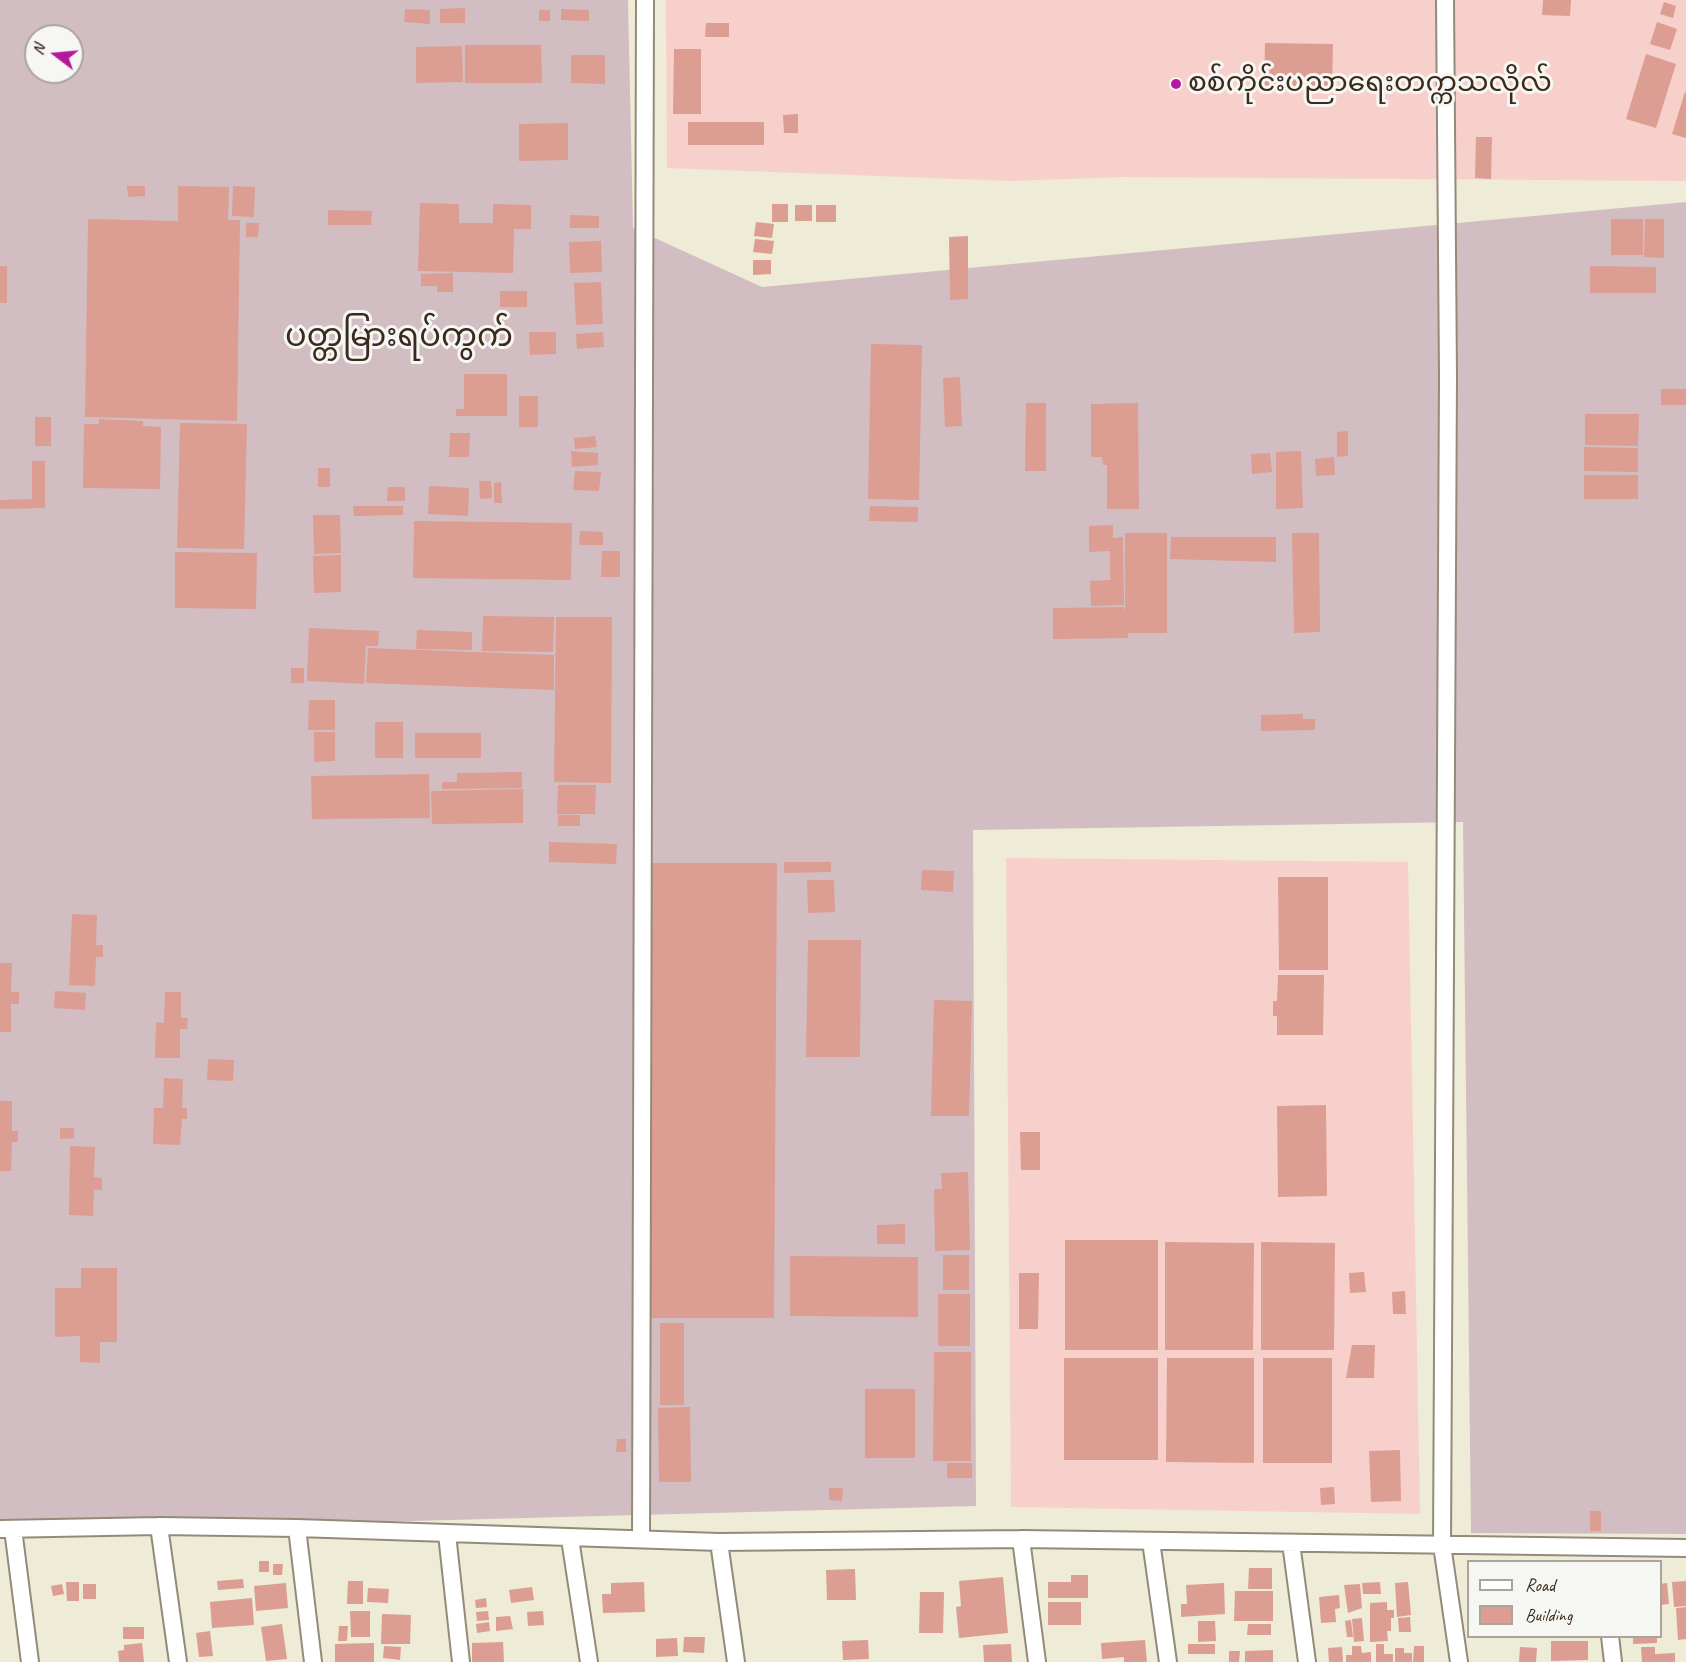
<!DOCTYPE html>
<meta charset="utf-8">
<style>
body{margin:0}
#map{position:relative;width:1686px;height:1662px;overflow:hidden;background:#eeebd7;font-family:Caveat,sans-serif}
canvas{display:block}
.legend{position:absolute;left:1467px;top:1560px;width:195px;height:78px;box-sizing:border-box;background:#f6f6f2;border:2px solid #aba49d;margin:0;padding:8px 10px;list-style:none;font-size:18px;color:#3b2a1e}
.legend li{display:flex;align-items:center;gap:12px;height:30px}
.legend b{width:30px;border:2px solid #aba49d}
.north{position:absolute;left:24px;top:24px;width:60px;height:60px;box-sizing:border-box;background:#f6f6f2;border:2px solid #aba49d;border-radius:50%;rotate:286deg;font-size:16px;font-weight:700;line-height:24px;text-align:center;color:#3b2a1e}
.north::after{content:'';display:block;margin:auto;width:21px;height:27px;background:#b5179e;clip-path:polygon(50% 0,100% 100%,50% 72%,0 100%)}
</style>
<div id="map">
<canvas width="1686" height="1662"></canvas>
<ul class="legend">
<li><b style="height:8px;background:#fff"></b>Road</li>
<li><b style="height:16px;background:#dc9d92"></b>Building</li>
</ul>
<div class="north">N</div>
</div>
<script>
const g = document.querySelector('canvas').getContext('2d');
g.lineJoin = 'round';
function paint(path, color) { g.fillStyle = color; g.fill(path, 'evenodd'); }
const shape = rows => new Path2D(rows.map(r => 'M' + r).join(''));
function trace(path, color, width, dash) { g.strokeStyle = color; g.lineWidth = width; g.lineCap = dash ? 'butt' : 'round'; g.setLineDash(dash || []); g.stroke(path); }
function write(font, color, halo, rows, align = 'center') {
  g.font = font + ' Caveat,"Noto Sans Myanmar",sans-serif'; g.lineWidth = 6; g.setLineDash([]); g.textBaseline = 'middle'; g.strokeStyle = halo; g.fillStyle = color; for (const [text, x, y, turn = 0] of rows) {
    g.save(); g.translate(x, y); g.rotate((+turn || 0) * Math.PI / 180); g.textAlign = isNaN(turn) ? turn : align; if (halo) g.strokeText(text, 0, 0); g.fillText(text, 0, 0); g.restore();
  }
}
paint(shape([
 [666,0,1686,0,1686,181,1124,177,1010,181,667,168],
 [1006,858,1408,862,1420,1514,1011,1507]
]), '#f7d0cb');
paint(shape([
 [0,0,628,0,633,228,762,287,1686,202,1686,1534,1471,1533,1463,822,973,830,976,1506,0,1532],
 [36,36,72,36,72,72,36,72]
]), '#d2bec2');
paint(shape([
 [1543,0,1571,0,1570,16,1542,15],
 [1664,2,1676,6,1673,18,1660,14],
 [465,8,465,23,440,23,440,9],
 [405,9,430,10,430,24,404,22],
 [561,9,589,10,589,21,561,20],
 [539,10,550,10,550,21,539,21],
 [1657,22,1677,29,1670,50,1650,44],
 [706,23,729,23,729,37,705,37],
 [1265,43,1333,44,1332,87,1264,87],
 [465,45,541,45,542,83,465,83],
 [462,46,463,82,416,83,416,47],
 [674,49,701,49,701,114,673,114],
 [1646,54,1676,64,1656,128,1626,119],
 [571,55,605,55,605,84,571,83],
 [1685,92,1686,92,1686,138,1672,134],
 [798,114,798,133,784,133,783,115],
 [688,122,764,122,764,145,688,145],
 [568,123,568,160,519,161,519,124],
 [1476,137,1492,137,1491,179,1475,178],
 [127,186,145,186,145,196,128,197],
 [178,186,229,187,228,220,240,220,237,421,85,417,88,219,178,221],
 [233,186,255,187,254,217,232,216],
 [420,203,459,204,459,223,493,223,493,204,531,205,531,229,514,229,513,273,418,271],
 [772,204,788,204,788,222,772,222],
 [795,205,812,205,812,221,795,221],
 [816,205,836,205,836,222,816,222],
 [328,210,372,211,371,225,328,225],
 [570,215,599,216,599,228,570,228],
 [1611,219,1643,219,1643,255,1611,255],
 [1645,219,1664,219,1664,258,1644,257],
 [756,222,774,224,772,238,754,236],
 [246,223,259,223,258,237,246,237],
 [968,236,968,299,950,300,949,237],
 [755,239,774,241,772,254,753,252],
 [601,241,602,272,570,273,569,242],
 [753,260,771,260,771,274,753,275],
 [0,266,7,266,7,303,0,303],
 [1590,266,1656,267,1656,293,1590,293],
 [453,273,453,292,437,292,437,286,421,286,421,274],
 [601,282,603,324,576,325,574,283],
 [500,291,527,291,527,307,500,307],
 [529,332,556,332,556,354,530,355],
 [603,332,604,347,577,349,576,334],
 [871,344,922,345,919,500,868,499],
 [464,374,507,374,507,416,456,416,456,409,464,409],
 [960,377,962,426,945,427,943,378],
 [1661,389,1686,389,1686,405,1661,405],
 [519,396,538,396,538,427,519,427],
 [1026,403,1046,403,1046,471,1025,471],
 [1138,403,1139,509,1107,509,1107,465,1103,465,1102,457,1091,457,1091,404],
 [1585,414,1639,414,1638,446,1585,445],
 [35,417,51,417,51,446,35,446],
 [99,419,143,421,143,426,161,427,160,489,83,488,84,424,99,424],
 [180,423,247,424,244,549,177,548],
 [1348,431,1348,456,1337,457,1337,432],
 [450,433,470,433,469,457,449,457],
 [595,436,597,447,575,449,574,438],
 [1584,447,1638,448,1638,472,1584,471],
 [571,451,598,453,598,465,572,467],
 [1301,451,1303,508,1276,509,1276,452],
 [1270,453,1272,472,1252,474,1251,454],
 [1334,457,1335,475,1316,476,1315,459],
 [32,461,45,461,45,508,0,509,0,500,32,499],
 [318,468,330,468,330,487,318,487],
 [575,471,601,472,599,491,573,490],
 [1584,475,1638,475,1638,499,1584,499],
 [479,481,491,481,492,498,480,499],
 [501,482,502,503,494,503,494,483],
 [429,486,469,488,468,516,428,514],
 [388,487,405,487,405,501,387,501],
 [353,506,403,506,403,515,354,516],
 [870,506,918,507,918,522,869,521],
 [313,515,340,515,341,553,314,554],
 [414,521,572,523,571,580,413,578],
 [1113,525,1113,538,1123,537,1124,605,1091,606,1090,581,1110,580,1110,551,1089,552,1089,526],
 [580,531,603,532,603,545,579,545],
 [1125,533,1167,533,1167,633,1128,633,1128,638,1053,639,1053,608,1124,607,1125,612],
 [1292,533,1319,533,1320,632,1294,633],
 [1171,537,1276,537,1276,562,1170,559],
 [602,551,620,551,620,577,601,577],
 [175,552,257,553,256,609,175,608],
 [341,555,341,592,314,593,313,556],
 [483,616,554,617,553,652,482,651],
 [556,617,612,617,611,783,554,782],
 [309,628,379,631,378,646,366,646,364,684,307,681],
 [417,630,472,632,472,650,416,649],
 [368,648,554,655,554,690,366,683],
 [291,668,304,668,304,683,291,683],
 [309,700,335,700,335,730,308,730],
 [1303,714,1303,719,1315,719,1315,730,1261,731,1261,715],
 [375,722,403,722,403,758,375,758],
 [314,732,335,732,335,761,314,762],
 [415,733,481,733,481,758,415,758],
 [522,772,522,788,442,789,442,782,457,782,457,773],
 [429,774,430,818,312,819,311,776],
 [558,785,596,785,595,814,557,814],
 [523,789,523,823,432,824,431,791],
 [558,815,580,815,580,826,558,826],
 [549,842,617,844,616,864,549,862],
 [784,862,831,862,831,872,784,873],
 [651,863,777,863,774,1318,647,1318],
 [922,870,954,871,953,892,921,890],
 [1278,877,1328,877,1328,970,1279,970],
 [807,880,834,880,835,912,808,913],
 [72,914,97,915,96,945,103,945,103,957,96,957,95,986,69,985],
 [808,940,861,940,860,1057,806,1057],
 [0,963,12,963,11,992,19,992,19,1004,11,1004,11,1032,0,1032],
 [1278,975,1324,975,1323,1035,1277,1035,1277,1016,1273,1016,1273,1001,1277,1001],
 [55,991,86,993,85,1010,54,1008],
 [165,992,181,992,181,1018,188,1018,187,1029,180,1029,180,1058,155,1058,156,1022,164,1023],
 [934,1000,972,1001,969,1116,931,1116],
 [208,1059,234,1060,233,1081,207,1080],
 [164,1078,183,1079,182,1108,187,1108,187,1119,182,1119,180,1145,153,1144,154,1108,163,1108],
 [0,1101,12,1101,12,1131,18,1131,18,1142,12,1142,11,1171,0,1171],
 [1326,1105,1327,1196,1278,1197,1277,1106],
 [60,1128,74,1128,74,1138,60,1139],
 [1020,1132,1040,1132,1040,1170,1021,1170],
 [70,1146,95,1147,94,1177,102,1178,102,1190,94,1190,93,1216,69,1215],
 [968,1172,970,1250,935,1251,934,1189,942,1189,941,1173],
 [905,1224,905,1244,877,1244,877,1225],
 [1065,1240,1158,1240,1158,1350,1065,1350],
 [1165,1242,1254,1243,1253,1350,1165,1350],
 [1261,1242,1335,1243,1334,1350,1261,1350],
 [943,1255,969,1255,969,1290,943,1290],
 [790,1256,918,1257,918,1317,790,1316],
 [81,1268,117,1268,117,1342,100,1342,100,1363,80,1362,80,1336,55,1337,55,1288,81,1288],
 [1364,1272,1366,1292,1350,1293,1349,1273],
 [1019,1273,1039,1273,1038,1329,1019,1329],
 [1405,1291,1406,1314,1393,1314,1392,1292],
 [938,1294,970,1294,970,1346,938,1346],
 [660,1323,684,1323,684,1405,660,1405],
 [1352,1345,1375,1345,1374,1378,1346,1378],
 [934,1352,971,1352,971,1461,933,1461],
 [1064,1358,1158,1358,1158,1460,1064,1460],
 [1167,1358,1254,1358,1254,1463,1166,1462],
 [1263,1358,1332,1358,1332,1463,1263,1463],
 [865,1389,915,1389,915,1458,865,1458],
 [690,1407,691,1482,659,1482,658,1408],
 [617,1439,626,1439,626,1452,616,1452],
 [1400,1450,1401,1501,1371,1502,1369,1451],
 [947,1463,972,1463,972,1478,947,1478],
 [1334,1487,1335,1504,1321,1505,1320,1488],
 [829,1488,843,1488,842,1501,829,1500],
 [1590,1511,1601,1511,1601,1531,1590,1531],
 [259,1561,269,1561,269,1572,259,1572],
 [273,1564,283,1564,282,1575,273,1575],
 [1249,1568,1272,1568,1272,1589,1248,1589],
 [855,1569,856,1600,827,1600,826,1570],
 [1071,1575,1088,1575,1088,1598,1048,1598,1048,1582,1071,1582],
 [1003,1577,1008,1633,959,1638,956,1607,961,1606,959,1581],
 [243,1579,244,1588,218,1590,217,1581],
 [348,1581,363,1581,363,1604,347,1604],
 [1686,1581,1686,1606,1674,1607,1672,1582],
 [66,1582,79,1582,79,1601,67,1601],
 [644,1582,645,1612,603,1613,602,1594,611,1594,611,1583],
 [1380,1582,1381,1594,1363,1594,1362,1583],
 [1408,1582,1411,1615,1397,1617,1395,1583],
 [286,1583,288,1608,256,1611,254,1586],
 [1224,1583,1225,1614,1181,1617,1181,1604,1187,1604,1186,1585],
 [1667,1583,1669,1604,1660,1605,1660,1584],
 [62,1584,64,1594,53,1596,51,1586],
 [83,1584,96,1584,96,1599,83,1599],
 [1360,1584,1362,1608,1348,1613,1344,1585],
 [532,1587,534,1600,511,1603,509,1590],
 [368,1588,389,1589,388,1603,367,1602],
 [1235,1591,1273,1591,1273,1621,1234,1621],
 [920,1592,944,1592,943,1633,919,1633],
 [1339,1595,1340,1608,1335,1609,1336,1622,1321,1623,1319,1597],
 [252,1598,254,1625,212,1628,210,1602],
 [486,1598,487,1607,476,1608,475,1600],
 [1048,1602,1081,1602,1081,1625,1048,1625],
 [1387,1602,1387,1610,1394,1610,1394,1618,1391,1618,1391,1631,1387,1631,1388,1641,1370,1642,1370,1603],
 [1686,1607,1686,1639,1678,1640,1676,1608],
 [350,1611,370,1611,370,1637,351,1637],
 [488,1611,489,1620,477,1621,476,1612],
 [543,1611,544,1625,528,1626,527,1612],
 [382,1614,411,1615,410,1644,381,1644],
 [510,1616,513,1629,496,1631,496,1617],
 [1410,1617,1411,1632,1399,1632,1398,1618],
 [1362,1618,1364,1641,1354,1642,1352,1619],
 [1351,1620,1353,1637,1347,1637,1345,1621],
 [1198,1621,1215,1621,1216,1641,1198,1642],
 [489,1622,490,1631,477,1633,476,1624],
 [282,1624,287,1659,266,1661,261,1627],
 [1248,1624,1271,1624,1271,1635,1247,1635],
 [339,1626,348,1626,347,1641,338,1641],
 [123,1627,144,1627,144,1639,123,1639],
 [210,1631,213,1656,199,1657,196,1633],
 [1633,1636,1657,1636,1657,1643,1633,1644],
 [684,1637,705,1637,704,1653,683,1652],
 [677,1638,678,1656,656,1657,656,1639],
 [868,1640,869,1659,843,1660,842,1641],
 [1145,1640,1147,1662,1124,1662,1124,1657,1102,1659,1101,1643],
 [1551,1641,1588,1641,1588,1660,1551,1661],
 [503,1642,504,1662,472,1662,472,1643],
 [142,1643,144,1662,119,1662,118,1651,124,1650,124,1645],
 [374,1643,374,1662,335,1662,335,1644],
 [1011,1644,1012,1662,984,1662,983,1645],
 [1188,1644,1215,1644,1215,1654,1188,1654],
 [1376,1644,1384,1644,1384,1654,1393,1654,1393,1662,1376,1662],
 [384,1646,401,1647,400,1660,383,1658],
 [1352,1646,1361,1646,1362,1653,1371,1652,1371,1662,1346,1662,1346,1655,1352,1655],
 [1414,1646,1424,1646,1424,1662,1413,1662],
 [1342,1647,1343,1662,1329,1662,1328,1648],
 [1520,1647,1537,1648,1536,1662,1519,1662],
 [1641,1647,1655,1647,1655,1654,1675,1653,1675,1662,1642,1662],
 [1395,1648,1404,1648,1404,1653,1412,1653,1412,1662,1395,1662],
 [1273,1650,1273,1662,1245,1662,1245,1651],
 [1229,1651,1240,1651,1239,1662,1229,1662]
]), '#dc9d92');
const minor = shape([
 [1445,0,1448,376,1442,1545,1459,1662],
 [159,1526,178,1662],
 [297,1528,313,1662],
 [0,1529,159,1526,297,1528,719,1542,1021,1539,1686,1548],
 [13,1529,30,1662],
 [447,1534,461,1662],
 [570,1539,589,1662],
 [641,1539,645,0],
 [1021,1539,1037,1662],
 [1151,1541,1168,1662],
 [719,1542,736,1662],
 [1291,1543,1307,1662],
 [1610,1636,1613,1662]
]);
trace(minor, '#948a7a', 20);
trace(minor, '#fff', 16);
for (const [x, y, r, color] of [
 [1176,84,6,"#b5179e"]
]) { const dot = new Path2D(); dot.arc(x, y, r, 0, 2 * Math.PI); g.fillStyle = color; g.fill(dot); trace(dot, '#f6f6f2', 2); }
write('28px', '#3b2a1e', '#f6f6f2', [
 ["စစ်ကိုင်းပညာရေးတက္ကသလိုလ်",1188,84]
], 'left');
write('32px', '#3b2a1e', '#f6f6f2', [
 ["ပတ္တမြားရပ်ကွက်",399,338]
]);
</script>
